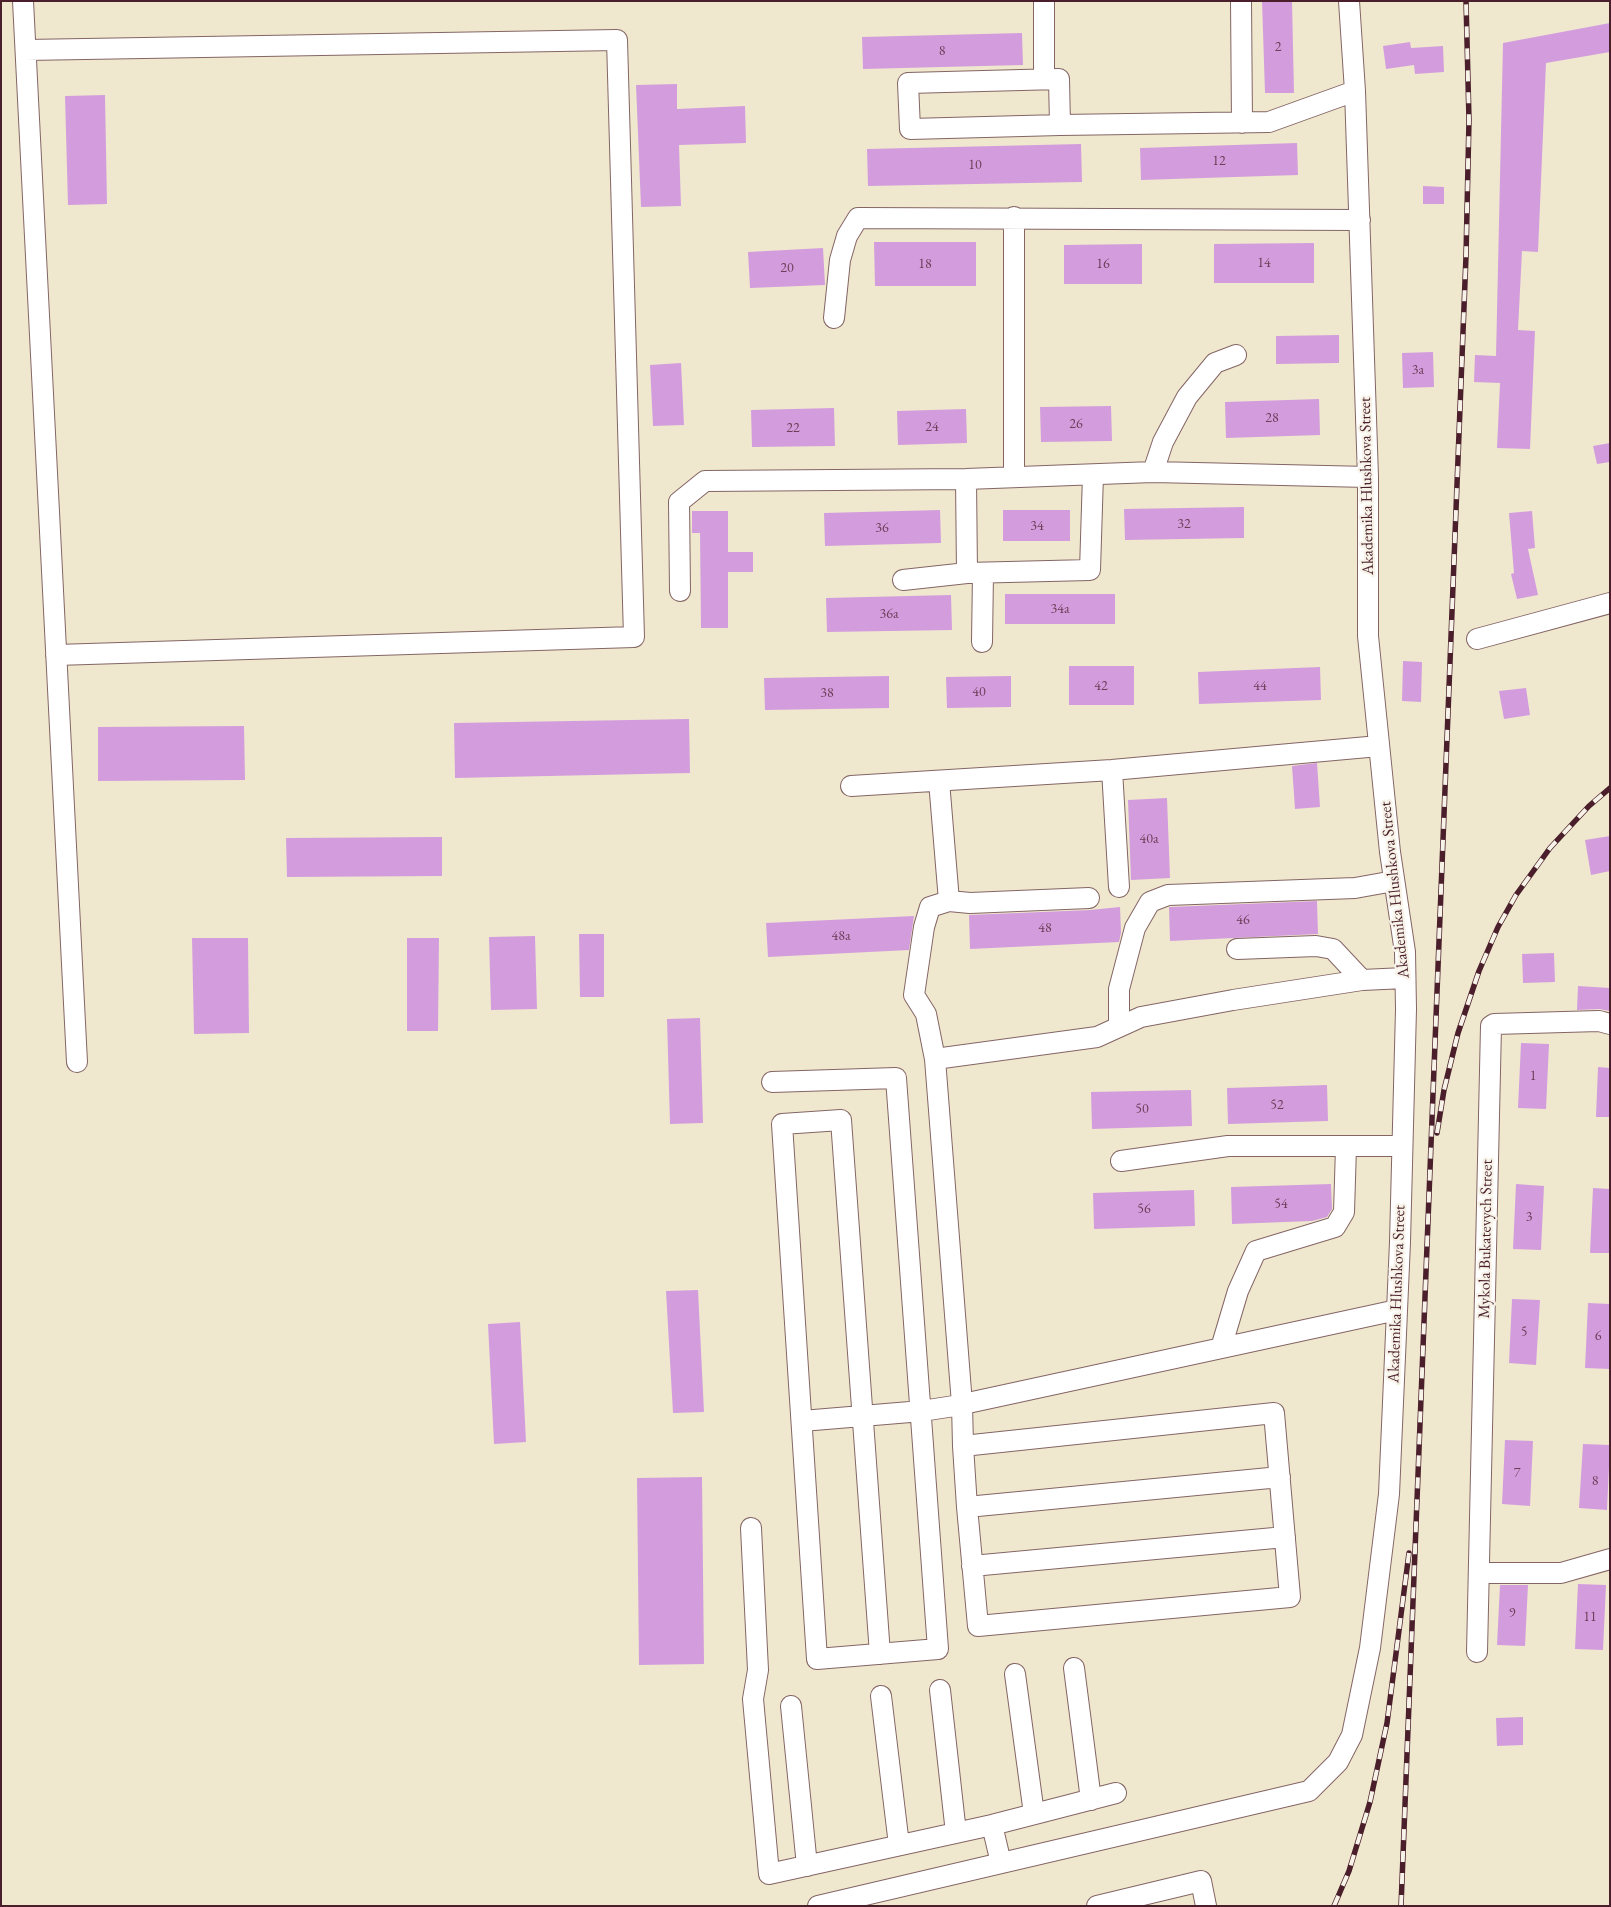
<!DOCTYPE html>
<meta charset="utf-8">
<style>
body{margin:0}
#map{position:relative;width:1611px;height:1907px;overflow:hidden;background:#efe8cf;font-family:"EB Garamond",serif}
canvas{display:block}
.frame{position:absolute;inset:0;border:2px solid #4a1f2b;pointer-events:none}
</style>
<div id="map">
<canvas width="1611" height="1907"></canvas>
<div class="frame"></div>
</div>
<script>
const g = document.querySelector('canvas').getContext('2d');
g.lineJoin = 'round';
function paint(path, color) { g.fillStyle = color; g.fill(path, 'evenodd'); }
const shape = rows => new Path2D(rows.map(r => 'M' + r).join(''));
function trace(path, color, width, dash) { g.strokeStyle = color; g.lineWidth = width; g.lineCap = dash ? 'butt' : 'round'; g.setLineDash(dash || []); g.stroke(path); }
function write(font, color, halo, rows, align = 'center') {
  g.font = font + ' "EB Garamond",serif'; g.lineWidth = 4.5; g.setLineDash([]); g.textBaseline = 'middle'; g.strokeStyle = halo; g.fillStyle = color; for (const [text, x, y, turn = 0] of rows) {
    g.save(); g.translate(x, y); g.rotate((+turn || 0) * Math.PI / 180); g.textAlign = isNaN(turn) ? turn : align; if (halo) g.strokeText(text, 0, 0); g.fillText(text, 0, 0); g.restore();
  }
}
paint(shape([
 [1262,1,1292,1,1294,93,1265,93],
 [1610,23,1610,52,1546,63,1538,252,1522,251,1518,330,1535,331,1530,449,1497,448,1500,383,1474,382,1475,355,1496,356,1503,43],
 [1022,33,1023,65,863,69,862,37],
 [1410,42,1411,48,1443,46,1444,72,1415,74,1414,65,1386,69,1383,46],
 [677,84,677,109,745,106,746,143,679,145,681,206,641,207,636,85],
 [105,95,107,204,68,205,65,96],
 [1297,143,1298,175,1141,180,1140,148],
 [1081,144,1082,182,868,186,867,149],
 [1423,186,1444,187,1444,204,1423,204],
 [874,242,976,242,976,286,875,286],
 [1314,243,1314,283,1214,283,1214,244],
 [1142,244,1142,284,1064,284,1064,245],
 [823,248,825,285,750,288,748,252],
 [1339,335,1339,363,1276,364,1276,336],
 [1433,352,1434,387,1403,388,1402,353],
 [681,363,684,425,653,426,650,365],
 [1319,399,1320,435,1226,438,1225,402],
 [1111,406,1112,441,1041,442,1040,407],
 [834,408,835,446,752,447,751,410],
 [966,409,967,443,898,445,897,411],
 [1610,443,1610,462,1597,464,1593,446],
 [1244,507,1244,538,1125,540,1124,509],
 [940,510,941,543,825,546,824,513],
 [1003,510,1070,510,1070,541,1003,541],
 [692,511,728,511,728,552,753,552,753,572,728,572,728,628,701,628,700,533,692,533],
 [1532,511,1535,548,1528,549,1538,595,1517,599,1511,574,1514,573,1509,513],
 [1005,594,1115,594,1115,624,1005,624],
 [951,595,952,630,827,632,826,598],
 [1403,661,1422,662,1421,702,1402,701],
 [1069,666,1134,666,1134,705,1069,705],
 [1320,667,1321,700,1199,704,1198,672],
 [889,676,889,708,765,710,764,678],
 [1011,676,1011,707,947,708,946,677],
 [1526,688,1530,715,1504,719,1499,691],
 [689,719,690,773,455,778,454,723],
 [244,726,245,780,98,781,98,727],
 [1317,763,1320,807,1295,809,1292,766],
 [1167,798,1170,878,1131,880,1128,800],
 [1610,836,1610,871,1591,875,1585,840],
 [442,837,442,876,287,877,286,838],
 [1317,901,1318,934,1170,941,1169,907,1170,907],
 [1120,907,1121,933,1119,942,970,949,969,915,1090,910],
 [914,916,909,950,768,957,766,923],
 [579,934,604,934,604,997,580,997],
 [535,936,537,1009,491,1010,489,937],
 [192,938,248,938,249,1033,194,1034],
 [407,938,439,938,438,1031,407,1031],
 [1554,953,1555,982,1523,983,1522,954],
 [1578,986,1610,988,1610,1011,1599,1009,1577,1010],
 [700,1018,703,1123,670,1124,667,1019],
 [1521,1043,1549,1044,1546,1109,1518,1108],
 [1598,1067,1610,1068,1610,1117,1596,1117],
 [1327,1085,1328,1121,1228,1124,1227,1088],
 [1191,1090,1192,1126,1092,1129,1091,1092],
 [1331,1184,1332,1209,1327,1217,1312,1221,1232,1224,1231,1187],
 [1516,1184,1544,1186,1541,1250,1513,1249],
 [1593,1188,1610,1189,1610,1253,1590,1253],
 [1194,1190,1195,1226,1094,1229,1093,1193],
 [698,1290,704,1412,673,1413,666,1291],
 [1512,1299,1540,1300,1536,1365,1509,1363],
 [1588,1303,1610,1304,1610,1369,1585,1368],
 [520,1322,526,1442,494,1444,488,1324],
 [1505,1440,1533,1441,1530,1506,1502,1504],
 [1583,1444,1610,1445,1607,1510,1579,1508],
 [702,1477,704,1664,639,1665,637,1478],
 [1578,1584,1606,1585,1603,1650,1575,1649],
 [1500,1585,1528,1585,1525,1646,1497,1645],
 [1523,1717,1523,1745,1497,1746,1496,1718]
]), '#d39ddd');
const minor = shape([
 [23,1,77,1062],
 [1241,1,1242,123],
 [26,50,617,40,634,637,56,655],
 [1044,79,1044,1],
 [1060,125,1059,79,908,83,910,129,1060,125,1269,122,1355,91],
 [1014,217,1014,477],
 [834,318,840,260,847,236,858,218,1360,220],
 [1153,472,1163,442,1187,397,1215,363,1236,355],
 [966,479,967,573],
 [903,580,967,573,1090,570,1093,475],
 [680,591,679,502,705,481,966,479,1153,472,1368,477],
 [1477,639,1610,603],
 [982,642,983,573],
 [1112,770,1119,887],
 [939,781,949,901,970,903,1089,898],
 [851,786,1112,770,1379,746],
 [949,901,930,907,924,927,914,995,926,1014,935,1059,962,1404,963,1446,967,1507,978,1626,1290,1597,1274,1413,963,1446],
 [1237,949,1316,946,1333,949,1362,980],
 [1119,1027,1119,989,1135,928,1150,902,1168,895,1355,888,1394,881],
 [935,1059,1097,1037,1141,1017,1233,1000,1362,980,1405,978],
 [772,1082,896,1078,938,1649,817,1659,782,1124,841,1120,880,1654],
 [1121,1161,1228,1146,1402,1146],
 [1221,1348,1238,1291,1256,1251,1335,1227,1344,1212,1346,1147],
 [802,1421,922,1411,954,1406,1397,1310],
 [967,1507,1280,1477],
 [751,1528,758,1670,753,1699,769,1874,992,1825,1116,1793],
 [972,1566,1285,1537],
 [1479,1573,1561,1573,1610,1559],
 [1477,1652,1491,1026,1494,1024,1599,1021,1610,1024],
 [1074,1668,1091,1800],
 [1015,1674,1034,1814],
 [940,1690,956,1833],
 [881,1696,899,1845],
 [791,1706,807,1866],
 [992,1825,1001,1863],
 [818,1906,1309,1791,1338,1762,1352,1735,1370,1648,1389,1494,1400,1242,1406,1009,1405,952,1390,852,1368,636,1368,477,1355,91,1349,1],
 [1097,1906,1201,1881,1206,1906]
]);
trace(minor, '#846564', 22);
trace(minor, '#fff', 20);
const rail = shape([
 [1437,1133,1444,1090,1458,1033,1479,971,1498,927,1516,895,1550,848,1589,806,1610,788],
 [1334,1906,1349,1871,1370,1802,1387,1723,1409,1553],
 [1401,1906,1466,256,1469,120,1466,1]
]);
trace(rail, '#4a1f2b', 5.5);
trace(rail, '#f7f3e8', 4, [11]);
write('14px', '#6c3e58', null, [
 ["2",1278,47],
 ["8",942,51],
 ["12",1219,161],
 ["10",975,165],
 ["14",1264,263],
 ["18",925,264],
 ["16",1103,264],
 ["20",787,268],
 ["3а",1418,370],
 ["28",1272,418],
 ["26",1076,424],
 ["24",932,427],
 ["22",793,428],
 ["32",1184,524],
 ["34",1037,526],
 ["36",882,528],
 ["34a",1060,609],
 ["36а",889,614],
 ["42",1101,686],
 ["44",1260,686],
 ["40",979,692],
 ["38",827,693],
 ["40а",1149,839],
 ["46",1243,920],
 ["48",1045,928],
 ["48а",841,936],
 ["1",1533,1076],
 ["52",1277,1105],
 ["50",1142,1109],
 ["54",1281,1204],
 ["56",1144,1209],
 ["3",1529,1217],
 ["5",1524,1332],
 ["6",1598,1336],
 ["7",1517,1473],
 ["8",1595,1481],
 ["9",1512,1613],
 ["11",1590,1617]
]);
write('16px', '#4a1f2b', '#f7f3e8', [
 ["Akademika Hlushkova Street",1367,486,-91],
 ["Akademika Hlushkova Street",1395,890,-96],
 ["Mykola Bukatevych Street",1486,1239,-89],
 ["Akademika Hlushkova Street",1397,1294,-88]
]);
</script>
